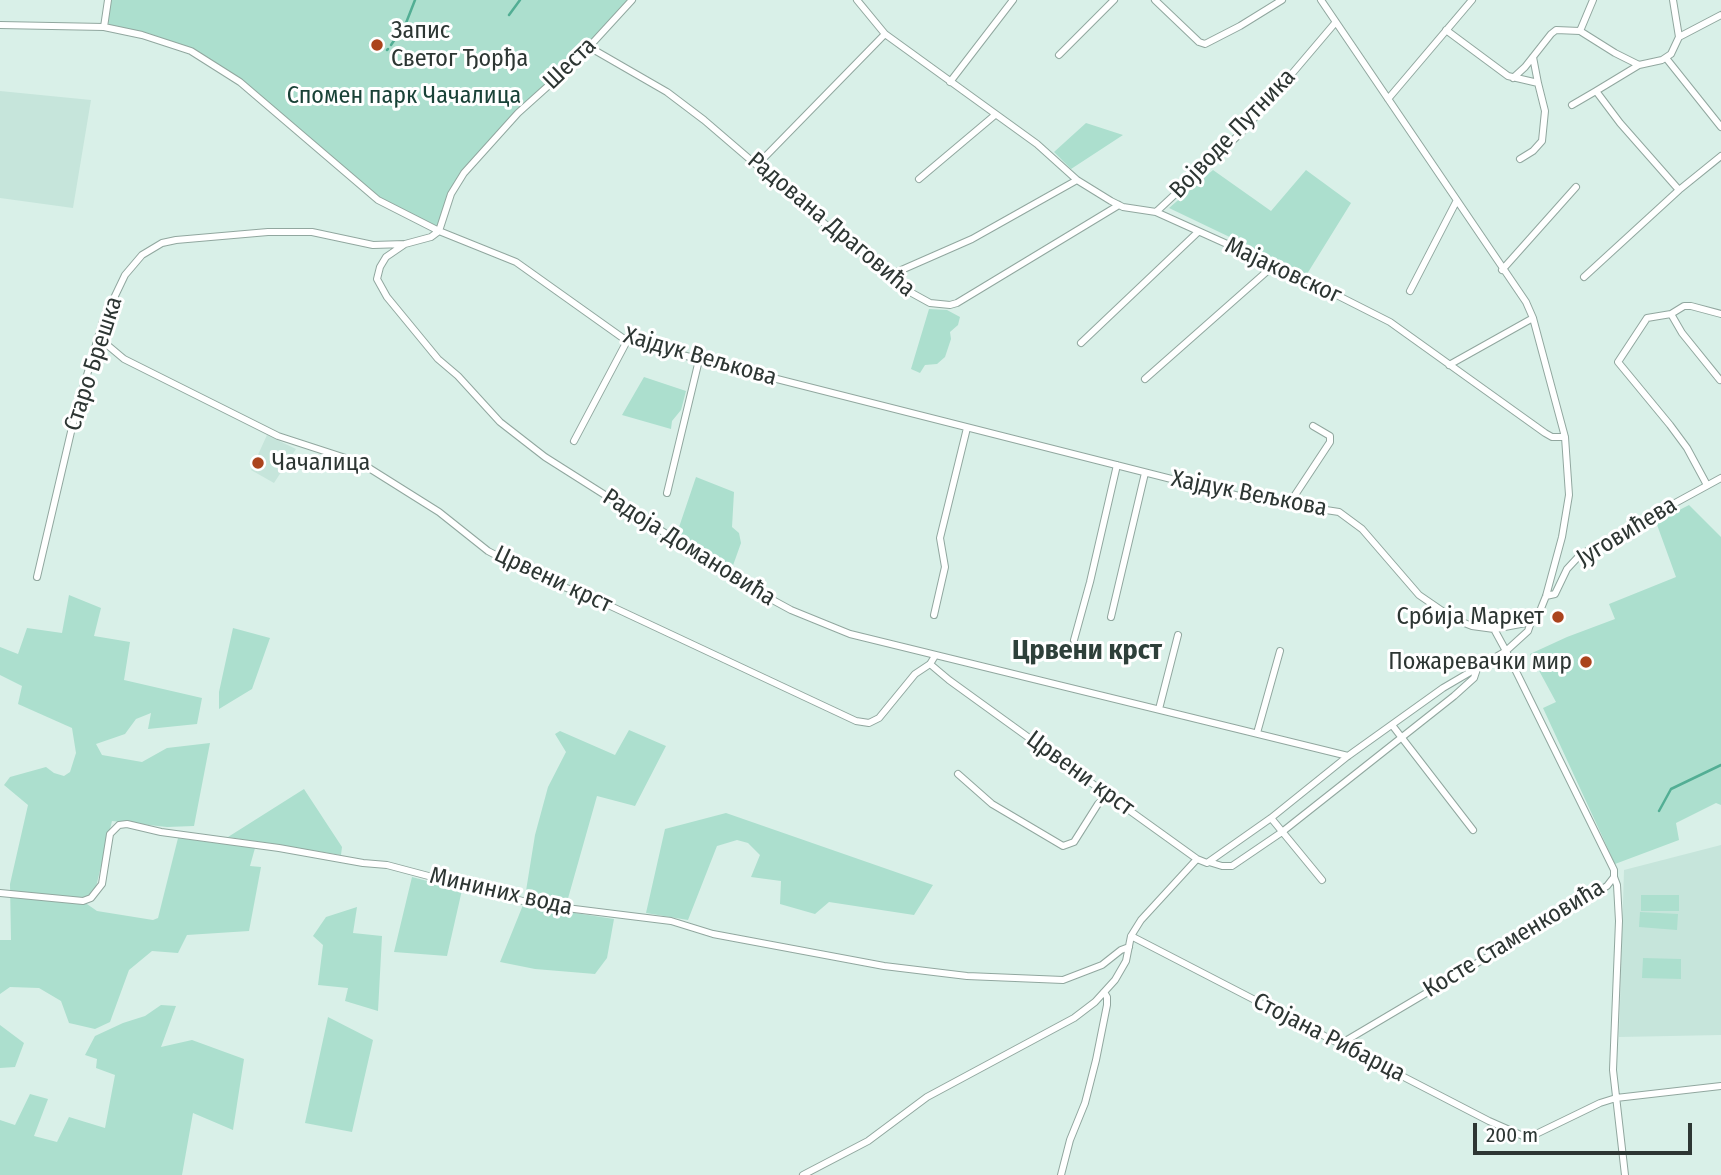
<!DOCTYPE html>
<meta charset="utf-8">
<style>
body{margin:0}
#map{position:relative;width:1721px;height:1175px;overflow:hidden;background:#d9f0e8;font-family:"Fira Sans Condensed",sans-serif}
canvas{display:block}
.scale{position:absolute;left:1473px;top:1123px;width:219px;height:32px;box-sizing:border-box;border:4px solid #2d3633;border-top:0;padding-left:9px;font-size:21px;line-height:24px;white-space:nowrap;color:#2d3633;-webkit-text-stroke:5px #fff;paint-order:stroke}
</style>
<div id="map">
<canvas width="1721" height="1175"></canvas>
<div class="scale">200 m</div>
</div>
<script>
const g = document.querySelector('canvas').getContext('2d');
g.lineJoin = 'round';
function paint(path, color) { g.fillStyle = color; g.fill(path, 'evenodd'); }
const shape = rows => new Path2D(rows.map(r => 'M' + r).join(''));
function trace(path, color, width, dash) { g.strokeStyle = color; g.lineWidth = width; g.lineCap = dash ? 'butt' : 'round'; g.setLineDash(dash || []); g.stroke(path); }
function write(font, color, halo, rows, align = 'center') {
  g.font = font + ' "Fira Sans Condensed",sans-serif'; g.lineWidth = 6; g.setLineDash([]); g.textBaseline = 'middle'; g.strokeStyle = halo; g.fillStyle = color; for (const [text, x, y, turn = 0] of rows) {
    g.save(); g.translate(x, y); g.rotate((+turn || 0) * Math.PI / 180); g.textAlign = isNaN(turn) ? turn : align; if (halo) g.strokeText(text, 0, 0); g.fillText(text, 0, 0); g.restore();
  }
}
paint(shape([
 [0,91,91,100,73,208,0,198],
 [267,435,296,449,274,483,251,470],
 [1721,845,1721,1035,1619,1037,1624,870]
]), '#c6e5db');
paint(shape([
 [108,0,632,0,577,60,518,113,464,173,453,191,439,231,378,200,240,82,191,51,104,27],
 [1086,123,1123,135,1071,169,1054,152],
 [1213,170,1271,211,1306,170,1351,203,1307,274,1169,208],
 [929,309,947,310,960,317,958,325,950,332,951,339,945,357,937,364,925,365,920,373,911,369],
 [644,377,686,391,681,410,672,421,671,429,622,415],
 [696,477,734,492,732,527,739,533,741,543,731,571,676,536],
 [1689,505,1721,537,1721,805,1716,803,1676,823,1679,840,1615,864,1543,708,1556,702,1530,654,1567,637,1615,619,1609,604,1676,577,1656,522],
 [69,595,101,608,94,636,130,642,124,680,202,698,197,724,148,729,151,713,136,719,125,734,96,744,102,755,142,762,167,748,210,743,194,826,167,827,112,821,96,887,84,902,97,911,153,920,158,918,178,838,255,848,250,866,261,867,249,931,187,935,178,953,152,951,129,970,110,1022,95,1029,69,1023,61,1001,39,988,10,987,0,994,0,940,11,940,10,884,28,805,4,785,10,777,46,767,54,773,64,776,70,772,76,753,72,728,18,704,22,686,0,675,0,647,18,654,27,628,62,633],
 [233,628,270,638,252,689,219,709,219,692],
 [629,730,666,746,635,806,597,796,567,902,525,897,535,835,548,787,566,752,555,734,560,731,615,755],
 [304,789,342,847,341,855,228,837],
 [726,813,933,885,914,915,829,902,815,914,780,904,781,881,751,877,760,855,748,843,737,840,717,846,688,920,646,913,665,829],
 [412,877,462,890,447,956,394,952],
 [1641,895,1679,895,1679,911,1641,911],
 [523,905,614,919,607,958,595,974,535,969,500,962],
 [357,907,353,933,382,936,378,1011,345,1001,348,988,318,985,323,945,313,936,326,917],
 [1640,912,1678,914,1677,930,1639,927],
 [1643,958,1681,959,1681,979,1642,978],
 [161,1005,176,1006,161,1047,192,1040,244,1059,233,1130,193,1113,182,1175,0,1175,0,1120,15,1125,30,1094,48,1099,34,1136,57,1142,69,1117,105,1128,115,1075,96,1068,97,1059,85,1055,95,1036,123,1023,145,1016],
 [328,1017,373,1040,352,1132,305,1123],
 [0,1025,24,1043,15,1067,0,1068]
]), '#acdfce');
trace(shape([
 [509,15,520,0],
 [391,45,406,23,415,0],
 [387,50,388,49],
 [1659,811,1671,789,1721,765]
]), '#52ae94', 2.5);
const minor = shape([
 [857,0,885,34,1037,144,1077,180,1111,201,1123,207,1156,212,1309,281,1390,322,1545,433,1552,437,1565,437],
 [1155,0,1199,42,1205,44,1240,26,1282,0],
 [1593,0,1580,31,1615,53,1639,65,1662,60,1671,54,1679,37,1673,0],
 [0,25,104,27,142,35,191,51,240,82,378,200,439,231,516,262,627,341,1199,486,1247,498,1339,512,1362,529,1419,595,1454,619,1472,626,1494,629,1531,622,1538,616,1546,596,1562,537,1569,495,1565,437,1533,318,1526,302,1321,0],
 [104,27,108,0],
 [1446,30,1508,76,1538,83,1545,111,1542,141,1533,151,1520,159],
 [1679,37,1721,15],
 [589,47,667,92,704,120,824,223,910,292,930,303,950,305,957,303,1119,205],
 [1059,55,1114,0],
 [1533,57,1538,83],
 [1666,58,1721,127],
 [1639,65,1596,91,1620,123,1679,190],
 [1513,78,1525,67,1551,34,1556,30,1580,31],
 [950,82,1013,0],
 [1388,99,1472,0],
 [1572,105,1596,91],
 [758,164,885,34],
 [919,179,995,115],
 [1156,212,1245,129,1335,23],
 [439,231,431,237,405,244,386,257,380,267,377,279,387,297,438,359,458,376,500,422,545,457,758,592,791,610,850,634,1348,756],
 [439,231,451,194,464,173,518,113,577,60,632,0],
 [1502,270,1576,187],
 [890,275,972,239,1077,180],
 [1584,277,1679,190,1721,156],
 [1410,291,1456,202],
 [1671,314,1682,333,1720,380],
 [99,338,124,359,278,436,361,463,439,512,488,551,507,561,549,582,587,595,856,721,869,723,879,718,915,674,930,664,935,656],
 [1081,343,1198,232],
 [1449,365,1533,318],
 [1145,379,1273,266],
 [574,441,627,341],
 [1707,485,1687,448,1670,425,1618,362,1647,318,1671,314,1684,306,1691,306,1721,314],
 [667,493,699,360],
 [1292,505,1295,495,1330,442,1330,436,1313,426],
 [37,577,74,419,103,321,125,275,142,255,162,243,176,240,268,232,312,232,373,245,405,244],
 [1546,596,1555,594,1567,569,1580,555,1721,478],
 [934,615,945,567,940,538,967,428],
 [1111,617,1145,473],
 [1074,640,1090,582,1117,465],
 [930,664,949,680,1108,795,1197,859,1207,863,1271,818,1348,756,1443,688,1506,651,1528,631,1531,622],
 [1159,709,1178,635],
 [1392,725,1473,830],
 [1257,733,1280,651],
 [958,774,992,804,1063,846,1074,842,1098,804,1108,795],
 [1271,818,1322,880],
 [1209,862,1222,866,1232,866,1282,832,1454,696,1474,678,1477,669],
 [1614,877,1617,885,1619,921,1613,1070,1625,1175],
 [0,893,83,901,91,898,102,884,110,834,119,825,127,824,161,832,279,848,363,863,387,865,534,904,671,921,713,934,884,966,967,976,1063,980,1102,965,1121,950,1129,947],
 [1131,936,1489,1121,1523,1136,1534,1135,1600,1103,1616,1098,1721,1086],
 [1342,1043,1607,886,1614,877,1614,870,1506,651,1494,629],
 [803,1175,868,1141,927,1097,1074,1018,1095,1002,1115,980,1126,961,1131,936,1141,920,1197,859],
 [1061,1175,1070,1140,1085,1103,1096,1060,1107,1005,1107,997,1104,992]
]);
trace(minor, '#91a79f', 8);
trace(minor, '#fff', 6);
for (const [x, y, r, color] of [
 [377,45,7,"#ab441d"],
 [258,463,7,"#ab441d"],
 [1558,617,7,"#ab441d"],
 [1586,662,7,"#ab441d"]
]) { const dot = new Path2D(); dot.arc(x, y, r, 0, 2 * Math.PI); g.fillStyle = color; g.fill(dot); trace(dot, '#fff', 2.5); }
write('24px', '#2d3633', '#fff', [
 ["Запис",391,31],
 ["Светог Ђорђа",391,59],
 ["Чачалица",272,463],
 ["Србија Маркет",1544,617,"right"],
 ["Пожаревачки мир",1572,662,"right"]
], 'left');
write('24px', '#2d3633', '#fff', [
 ["Шеста",570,64,-44],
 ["Војводе Путника",1233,134,-46],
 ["Радована Драговића",831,225,40],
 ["Мајаковског",1283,271,25],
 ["Хајдук Вељкова",700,357,16],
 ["Старо Брешка",94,364,-72],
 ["Хајдук Вељкова",1249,494,11],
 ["Југовићева",1627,532,-31],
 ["Радоја Домановића",689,548,32],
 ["Црвени крст",553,580,25],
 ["Црвени крст",1080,774,36],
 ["Мининих вода",501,892,13],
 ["Косте Стаменковића",1514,939,-31],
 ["Стојана Рибарца",1329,1038,27]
]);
write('24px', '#194237', '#fff', [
 ["Спомен парк Чачалица",404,96]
]);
write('bold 28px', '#2e403a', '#fff', [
 ["Црвени крст",1087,651]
]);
</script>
